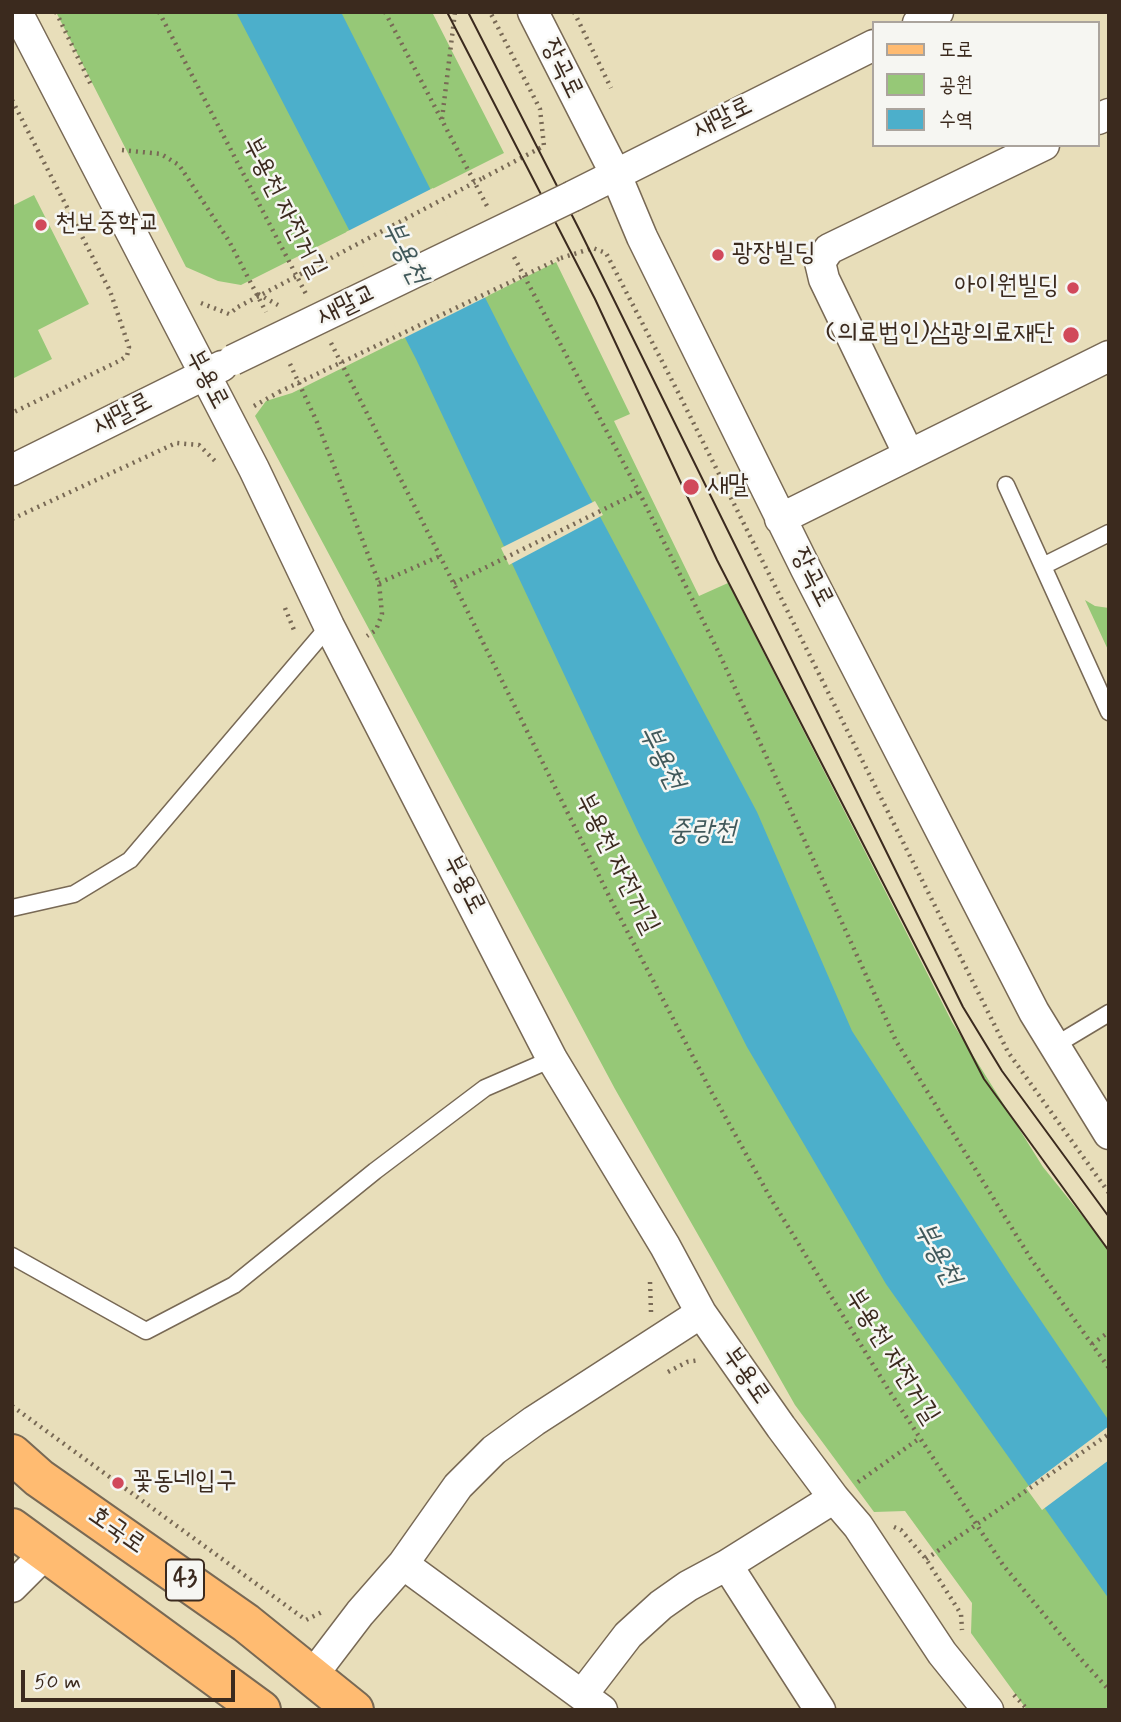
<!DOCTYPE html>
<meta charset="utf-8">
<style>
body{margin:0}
#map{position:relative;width:1121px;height:1722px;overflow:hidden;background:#e8deba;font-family:Mynerve,"Poor Story",sans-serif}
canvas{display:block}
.frame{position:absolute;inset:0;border:14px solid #3b2a1e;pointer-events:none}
.legend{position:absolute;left:872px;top:21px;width:228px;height:126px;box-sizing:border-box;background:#f6f6f2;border:2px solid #aba49d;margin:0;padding:9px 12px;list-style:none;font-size:21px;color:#3b2a1e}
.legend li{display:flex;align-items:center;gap:14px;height:35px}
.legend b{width:35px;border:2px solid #aba49d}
.scale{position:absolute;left:21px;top:1670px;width:214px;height:32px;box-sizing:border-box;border:4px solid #3b2a1e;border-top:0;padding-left:9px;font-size:21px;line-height:24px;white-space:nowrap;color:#3b2a1e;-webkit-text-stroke:5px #f6f6f2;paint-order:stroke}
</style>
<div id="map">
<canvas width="1121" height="1722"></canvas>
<div class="frame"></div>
<ul class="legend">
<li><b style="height:9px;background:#ffbb71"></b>도로</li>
<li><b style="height:19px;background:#96c877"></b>공원</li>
<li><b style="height:19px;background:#4cafcb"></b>수역</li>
</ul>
<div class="scale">50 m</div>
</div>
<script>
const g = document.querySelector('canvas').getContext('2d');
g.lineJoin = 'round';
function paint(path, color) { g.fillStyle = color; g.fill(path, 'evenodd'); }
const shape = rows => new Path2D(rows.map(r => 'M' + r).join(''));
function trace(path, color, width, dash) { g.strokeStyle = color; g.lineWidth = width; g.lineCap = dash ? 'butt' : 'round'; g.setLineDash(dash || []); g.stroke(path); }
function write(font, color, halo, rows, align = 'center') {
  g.font = font + ' Mynerve,"Poor Story",sans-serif'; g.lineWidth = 5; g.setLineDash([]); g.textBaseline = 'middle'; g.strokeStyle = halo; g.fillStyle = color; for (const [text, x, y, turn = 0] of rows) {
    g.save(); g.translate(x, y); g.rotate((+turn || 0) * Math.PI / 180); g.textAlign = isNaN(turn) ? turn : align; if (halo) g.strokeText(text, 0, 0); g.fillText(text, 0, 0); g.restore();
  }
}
paint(shape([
 [56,12,432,12,504,153,241,285,218,281,186,267],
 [34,195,89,304,38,330,52,359,12,379,12,206],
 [556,262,630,414,614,421,699,596,728,583,952,1022,1043,1167,1109,1249,1109,1710,1027,1710,971,1633,972,1603,905,1511,874,1512,795,1405,615,1089,255,416,266,401,292,393],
 [1085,600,1095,606,1109,608,1109,652]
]), '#96c877');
paint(shape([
 [236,12,341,12,511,349,757,812,852,1031,1012,1278,1109,1421,1109,1599,886,1284,747,1047,639,834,416,359]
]), '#4cafcb');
paint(shape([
 [433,188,488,296,402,339,346,232],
 [595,501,603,515,509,565,501,548],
 [1109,1426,1109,1460,1042,1510,1026,1488]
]), '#e8deba');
const lane = shape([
 [1006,485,1109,712],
 [1043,566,1109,533],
 [12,908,74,894,130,860,329,626],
 [1054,1046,1109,1013],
 [12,1256,146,1331,234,1285,375,1171,485,1088,552,1059]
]);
const street = shape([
 [17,12,254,469,329,626,552,1059,665,1246,701,1313,781,1427,834,1498,858,1526,942,1653,988,1710],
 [533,12,616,175,642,237,806,569,1034,1012,1109,1134],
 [918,23,938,12],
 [1098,119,1109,114],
 [573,196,874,45],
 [909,455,824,279,820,262,829,249,1044,145],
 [12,470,222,366],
 [780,519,1109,356],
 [403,1564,602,1710],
 [727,1565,820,1710],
 [12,1587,46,1553],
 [312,1676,360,1613,403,1564,458,1486,494,1450,534,1421,701,1313],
 [582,1695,628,1635,661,1605,688,1586,727,1565,834,1498]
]);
const primary = shape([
 [12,1454,39,1478,246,1623,354,1710],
 [12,1528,261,1710]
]);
trace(lane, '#786955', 19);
trace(street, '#786955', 33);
trace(primary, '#786955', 42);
trace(shape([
 [56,12,92,87],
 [159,12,306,294],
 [385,12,487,206],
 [574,12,611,88],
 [12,100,110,291,129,347,127,356,119,361,12,413],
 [442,119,455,12],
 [122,150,161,154,179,165,229,241,266,312],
 [483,178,544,146,540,109,490,12],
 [514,257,639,492,719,653,896,1041,1031,1259,1109,1368],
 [561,258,593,248,606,253,680,396,1008,1052,1109,1193],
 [258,294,278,305],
 [201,303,229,314,238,307],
 [331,343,440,556,614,906,712,1093,771,1199,888,1389,1003,1565,1080,1658,1109,1690],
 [290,364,317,422,379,583,382,614,376,630,367,636],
 [254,406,279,392],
 [12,519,176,443,199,445,216,462],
 [379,583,440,556],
 [454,583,639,492],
 [285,608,294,630],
 [650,1282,651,1312],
 [1092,1344,1109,1332],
 [668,1372,687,1362,699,1360],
 [12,1406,306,1620,324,1611],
 [858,1482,920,1438],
 [894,1527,901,1530,926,1559,961,1614,962,1630],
 [1014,1695,1028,1710]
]), '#786955', 4.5, [2, 5]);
trace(lane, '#fff', 16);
trace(street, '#fff', 30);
trace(primary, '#ffbb71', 38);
trace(shape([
 [447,12,595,299,717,560,984,1079,1109,1251],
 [468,12,579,229,963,1007,1002,1071,1109,1217]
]), '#3b2a1e', 2);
const streetBridge = shape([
 [233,360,573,196]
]);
trace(streetBridge, '#786955', 33, []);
trace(shape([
 [238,307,483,178],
 [279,392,561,258],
 [926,1559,1109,1434]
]), '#786955', 4.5, [2, 5]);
trace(streetBridge, '#fff', 30);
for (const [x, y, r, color] of [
 [41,225,7,"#d1495b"],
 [718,255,7,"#d1495b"],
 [1073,288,7,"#d1495b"],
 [1071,335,9,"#d1495b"],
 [691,487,9,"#d1495b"],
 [118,1483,7,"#d1495b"]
]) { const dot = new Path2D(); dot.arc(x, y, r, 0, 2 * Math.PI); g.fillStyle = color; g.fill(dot); trace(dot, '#f6f6f2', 2.5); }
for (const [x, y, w] of [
 [185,1580,38]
]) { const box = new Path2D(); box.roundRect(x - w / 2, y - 20.5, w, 41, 5); g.fillStyle = '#f6f6f2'; g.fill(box); trace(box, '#3b2a1e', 2); }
write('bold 24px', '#3b2a1e', null, [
 ["43",185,1580]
]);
write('26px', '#3b2a1e', '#f6f6f2', [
 ["장곡로",561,69,64],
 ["새말로",723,119,-26],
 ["부용천 자전거길",283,208,63],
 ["새말교",347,306,-26],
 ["부용로",206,380,62],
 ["새말로",123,415,-27],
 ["장곡로",811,578,63],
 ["부용천 자전거길",616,864,63],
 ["부용로",463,885,63],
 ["부용천 자전거길",891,1357,58],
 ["부용로",745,1376,55],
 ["호국로",116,1531,35]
]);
write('26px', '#3b2a1e', '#f6f6f2', [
 ["천보중학교",55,225],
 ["광장빌딩",732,255],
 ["아이원빌딩",1059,288,"right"],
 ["(의료법인)삼광의료재단",1055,335,"right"],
 ["새말",707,487],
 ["꽃동네입구",132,1483]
], 'left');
write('italic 28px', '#41595b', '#f6f6f2', [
 ["부용천",403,253,63],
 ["부용천",660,758,63],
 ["중랑천",702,833],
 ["부용천",936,1254,61]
]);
</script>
